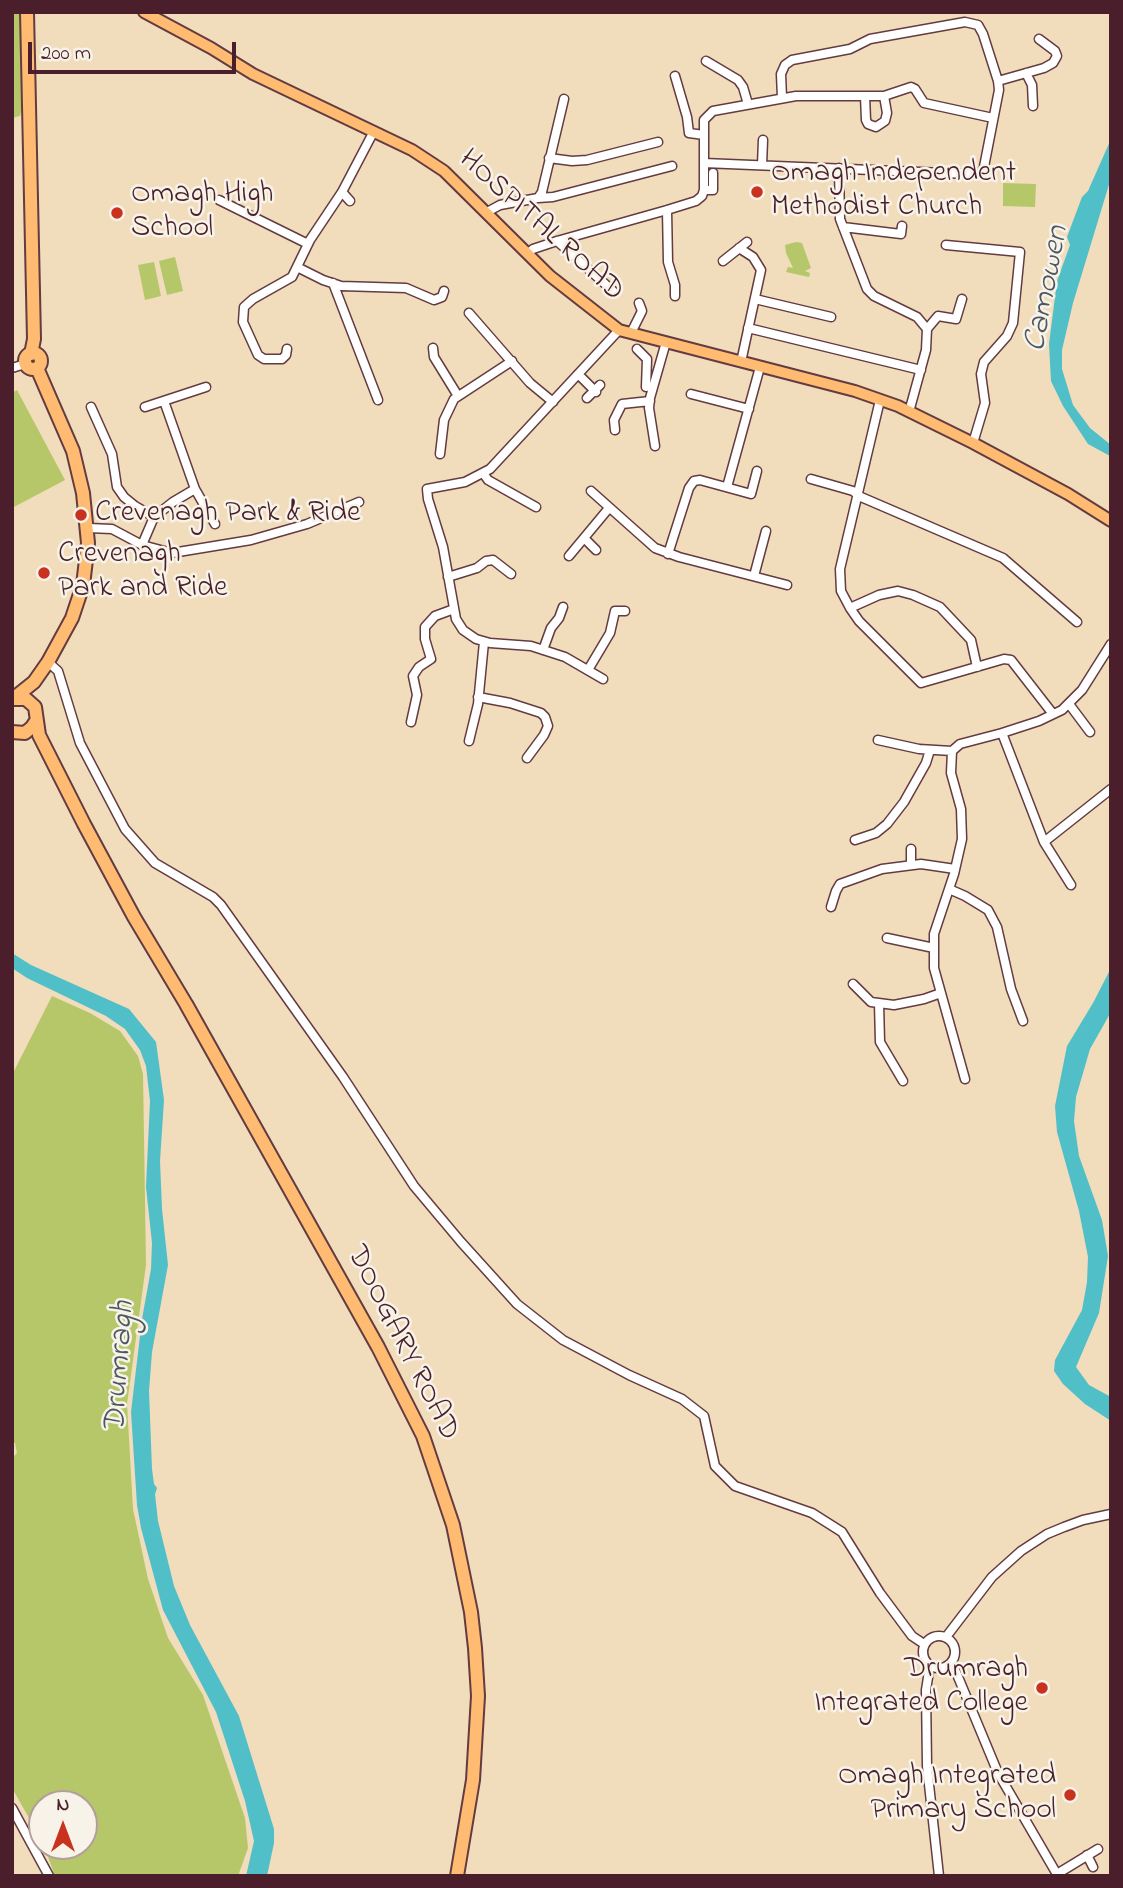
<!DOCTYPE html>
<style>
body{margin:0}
#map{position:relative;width:1123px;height:1888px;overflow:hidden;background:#f1dcbc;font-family:"Indie Flower",sans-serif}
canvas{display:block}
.frame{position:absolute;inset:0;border:14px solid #4a1f2b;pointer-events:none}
.north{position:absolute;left:28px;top:1790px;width:70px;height:70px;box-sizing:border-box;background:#f7f3e8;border:2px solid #b29e9c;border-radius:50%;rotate:0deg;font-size:19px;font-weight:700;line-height:28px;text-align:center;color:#4a1f2b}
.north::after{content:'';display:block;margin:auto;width:24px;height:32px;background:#c8321e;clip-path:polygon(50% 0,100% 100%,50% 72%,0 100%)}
.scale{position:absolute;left:28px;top:42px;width:208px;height:32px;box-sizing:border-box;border:4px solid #4a1f2b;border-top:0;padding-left:9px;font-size:21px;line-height:24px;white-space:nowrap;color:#4a1f2b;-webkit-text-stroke:5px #f7f3e8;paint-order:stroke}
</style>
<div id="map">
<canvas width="1123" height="1888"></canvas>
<div class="frame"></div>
<div class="north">N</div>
<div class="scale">200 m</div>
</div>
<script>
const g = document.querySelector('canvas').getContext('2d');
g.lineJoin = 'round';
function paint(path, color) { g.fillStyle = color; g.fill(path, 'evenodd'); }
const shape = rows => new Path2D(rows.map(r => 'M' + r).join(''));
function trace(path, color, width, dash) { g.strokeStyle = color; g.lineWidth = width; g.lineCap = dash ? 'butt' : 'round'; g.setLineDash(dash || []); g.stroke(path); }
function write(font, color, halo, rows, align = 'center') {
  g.font = font + ' "Indie Flower",sans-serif'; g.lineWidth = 5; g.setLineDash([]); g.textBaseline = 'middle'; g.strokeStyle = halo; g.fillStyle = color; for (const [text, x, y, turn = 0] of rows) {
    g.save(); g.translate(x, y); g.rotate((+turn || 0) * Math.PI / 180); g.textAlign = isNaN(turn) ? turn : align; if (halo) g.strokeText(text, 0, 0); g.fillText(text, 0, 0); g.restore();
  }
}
paint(shape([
 [12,12,20,12,23,60,22,107,20,116,12,118],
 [1003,183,1036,184,1035,207,1003,206],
 [796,242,802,243,811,268,805,271,810,273,809,277,786,272,788,267,793,268,786,253,785,245],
 [175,257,183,291,167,295,159,261],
 [154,262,161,296,145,300,138,265],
 [17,390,65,480,12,508,12,393],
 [52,996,90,1013,120,1031,138,1056,143,1074,146,1265,127,1404,133,1509,148,1579,168,1638,203,1695,245,1818,248,1848,238,1876,55,1876,44,1846,84,1846,84,1804,42,1804,42,1841,12,1788,12,1458,17,1453,15,1443,12,1442,12,1075]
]), '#b6c76a');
paint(shape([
 [1111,139,1111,178,1073,303,1062,350,1062,369,1073,405,1090,428,1111,445,1111,460,1110,456,1088,444,1063,406,1051,381,1049,344,1057,281,1070,245,1067,237,1082,197,1088,191],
 [12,953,31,965,129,1009,156,1042,164,1100,160,1161,162,1209,168,1265,152,1352,149,1391,152,1469,154,1484,157,1488,155,1494,158,1521,174,1586,190,1625,239,1716,274,1829,274,1843,267,1876,246,1876,254,1841,245,1801,216,1712,163,1610,141,1528,137,1505,131,1412,142,1319,151,1269,152,1243,146,1187,150,1101,146,1066,140,1050,125,1029,106,1016,27,978,12,968],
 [1111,968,1111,1012,1090,1049,1076,1097,1074,1121,1079,1156,1102,1220,1108,1256,1099,1313,1076,1367,1089,1385,1111,1397,1111,1421,1085,1404,1063,1384,1054,1371,1055,1360,1082,1310,1087,1282,1088,1257,1079,1211,1057,1132,1055,1106,1067,1046,1093,1003]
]), '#51bfc7');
const minor = shape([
 [706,61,738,80,743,87,748,104],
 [1026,73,1032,85,1033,106],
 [675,76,687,117,689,133,704,135],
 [998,81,1044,68,1053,63,1057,56,1055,51,1039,39],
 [865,96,866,120,868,124,876,127,885,121,887,113,884,96],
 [549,158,572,161,587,160,658,142],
 [704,163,968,174,983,172,999,90,998,81,983,34,978,25,965,22,870,39,850,49,792,60,785,65,781,74,782,98],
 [762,165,763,140],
 [839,168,840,219,867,289,874,296,917,317,927,329,926,350,909,412],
 [704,190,713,190,713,173],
 [342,192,350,201],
 [538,198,553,197,672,166],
 [219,200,308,244],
 [667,210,668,262,675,285,675,296],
 [487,212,500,205,538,198,542,192,564,99],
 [843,227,901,234,902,226],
 [557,241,613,291],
 [946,245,1020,252,1013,323,1007,336,984,362,981,374,985,403,973,443],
 [739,248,753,257,761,270,741,362],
 [527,254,533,249,557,241,667,210,696,201,702,196,704,190,704,120,713,111,796,96,884,96,911,87,915,89,924,103,993,118],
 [723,261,747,242],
 [297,267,323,280,341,286,406,288,434,300,442,297,444,291],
 [333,283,378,400],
 [755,299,831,317],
 [469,313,530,383,553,402],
 [748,328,921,370],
 [927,329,938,316,956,319,962,299],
 [631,333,642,311,639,303],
 [433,348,434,357,458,396],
 [287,349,286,355,282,359,264,359,258,355,243,322,244,307,253,299,292,277,310,240,342,192,374,131],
 [637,349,647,359,646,387],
 [12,368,25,364],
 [578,374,596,392],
 [691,394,749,409],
 [587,398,600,385],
 [880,400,840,569,841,591,850,608,859,621,921,683,1004,659,1011,660,1053,714],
 [164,401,195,489,215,524],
 [91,407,112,454,117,487,124,497,135,506,154,517],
 [145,407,206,387],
 [615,430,614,420,622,404,650,401],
 [655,446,649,408,650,398,666,342],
 [440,454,444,420,454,399,512,361],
 [483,473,488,480,536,507],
 [811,479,853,491,861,497,1003,558,1077,622],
 [727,487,760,367],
 [591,491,655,548,679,557,787,585],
 [88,528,112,529,142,545,172,553,251,540,307,524,359,502],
 [584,538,596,550],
 [142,545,154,517,173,502,195,489],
 [668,554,689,488,694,481,700,480,751,494,757,471],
 [569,556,609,508],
 [754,576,766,531],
 [448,577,477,568,486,561,493,560,511,574],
 [850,608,879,595,898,591,913,595,940,607,971,640,977,667],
 [1111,644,1082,690,1062,710,1039,721,1002,733,1044,842,1111,789],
 [543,650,551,628,559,618,563,607],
 [48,662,58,671,80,743,125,829,155,863,213,897,221,905,343,1077,414,1186,461,1242,517,1304,563,1340,629,1375,682,1399,704,1416,715,1466,735,1486,812,1513,842,1532,880,1593,912,1636,924,1644],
 [588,670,610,633,615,611,625,611],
 [603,679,565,657,531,646,490,643,476,639,463,630,456,619,443,547,428,499,427,489,465,482,490,469,619,330],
 [478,697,510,703,541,713,545,717,548,726,544,735,527,758],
 [1069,704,1090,732],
 [411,722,417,695,413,676,419,667,431,659,425,639,425,627,435,616,454,609],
 [878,740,919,749,952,751,960,744,1002,733],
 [469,741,478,704,484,642],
 [952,751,951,773,961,809,962,839,954,874,934,934,934,968,965,1079],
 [855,840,876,833,887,824,904,802,926,763,930,750],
 [1044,842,1071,885],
 [911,849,911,864],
 [949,889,965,896,988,910,997,927,1011,989,1023,1021],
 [831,907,836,891,840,884,882,869,921,864,955,869],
 [887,938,934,948],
 [853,984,871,1002,894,1005,924,999,941,993],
 [879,1003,880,1042,903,1081],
 '923 1652a16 16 0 1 1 32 0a16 16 0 1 1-32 0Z',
 [946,1637,992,1577,1021,1551,1047,1534,1064,1527,1083,1520,1111,1514],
 [950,1664,956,1672,998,1773,1058,1876],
 [930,1665,926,1690,927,1766,939,1876],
 [12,1808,49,1876],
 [1087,1855,1093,1867],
 [1057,1874,1098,1849]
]);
const major = shape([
 [144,12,211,48,253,74,412,150,444,171,550,276,619,330,855,391,898,406,973,443,1068,494,1111,521]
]);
const highway = shape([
 [27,12,34,339,31,354],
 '25 361a8 8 0 1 1 16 0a8 8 0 1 1-16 0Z',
 [14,698,34,682,48,662,72,618,83,585,88,543,83,493,73,451,37,368],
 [12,699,26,699,35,707,39,735,84,824,134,917,186,1004,378,1347,423,1436,453,1525,471,1612,475,1648,478,1696,473,1780,457,1876],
 [12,732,25,733,32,727,36,721]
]);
trace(minor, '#633b41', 11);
trace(major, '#633b41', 14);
trace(highway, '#633b41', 16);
trace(minor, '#fff', 8);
trace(major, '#febb71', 10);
trace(highway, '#febb71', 12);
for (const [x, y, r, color] of [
 [757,192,7,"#c8321e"],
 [117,213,7,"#c8321e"],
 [81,515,7,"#c8321e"],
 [44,573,7,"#c8321e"],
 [1042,1688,7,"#c8321e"],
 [1070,1795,7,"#c8321e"]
]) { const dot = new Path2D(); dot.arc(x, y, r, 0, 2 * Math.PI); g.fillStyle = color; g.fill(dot); trace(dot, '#f7f3e8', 2.5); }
write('30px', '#4a1f2b', '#f7f3e8', [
 ["Omagh Independent",771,175],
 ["Methodist Church",771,209],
 ["Omagh High",131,196],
 ["School",131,230],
 ["Crevenagh Park & Ride",95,515],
 ["Crevenagh",58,556],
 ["Park and Ride",58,590],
 ["Drumragh",1028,1671,"right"],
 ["Integrated College",1028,1705,"right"],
 ["Omagh Integrated",1056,1778,"right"],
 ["Primary School",1056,1812,"right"]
], 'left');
write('30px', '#4a1f2b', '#f7f3e8', [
 ["HOSPITAL ROAD",540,227,42],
 ["DOOGARY ROAD",401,1344,63]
]);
write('italic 32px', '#4c5762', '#f7f3e8', [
 ["Camowen",1049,289,-79],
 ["Drumragh",122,1367,-86]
]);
</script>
